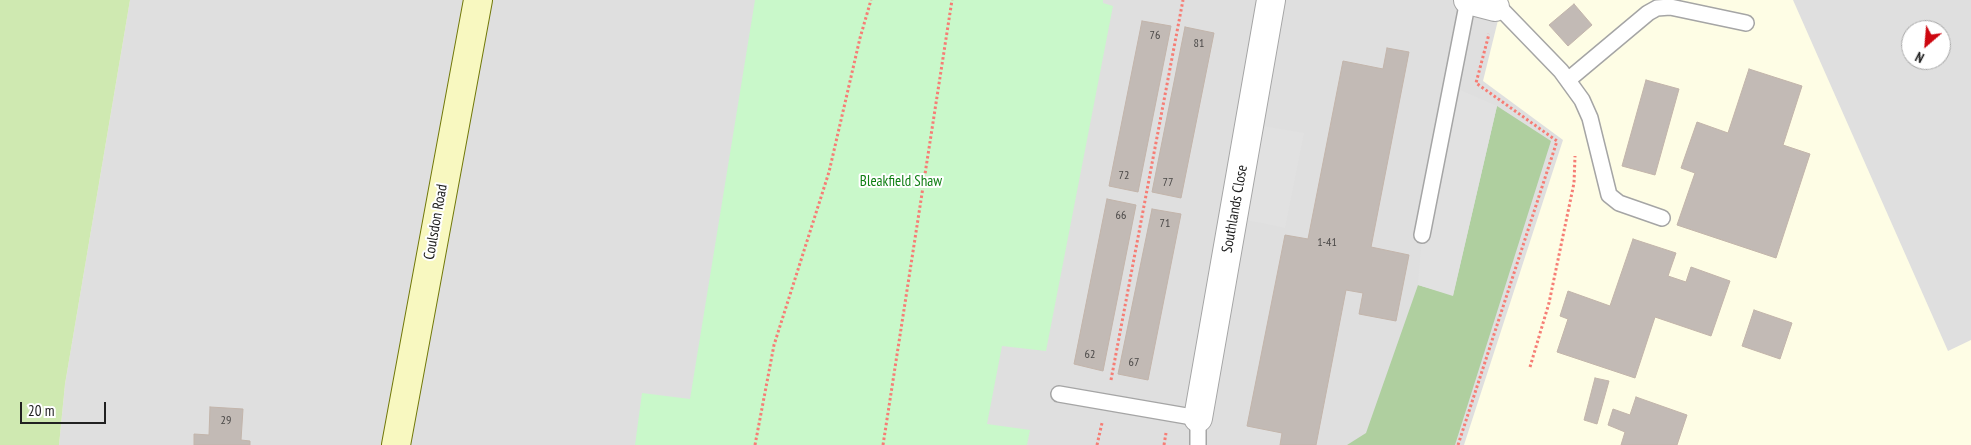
<!DOCTYPE html>
<style>
body{margin:0}
#map{position:relative;width:1971px;height:445px;overflow:hidden;background:#f1eee9;font-family:"PT Sans Narrow",sans-serif}
canvas{display:block}
.north{position:absolute;left:1901px;top:20px;width:50px;height:50px;box-sizing:border-box;background:#fff;border:1px solid #a6a6a6;border-radius:50%;rotate:207deg;font-size:14px;font-weight:700;line-height:20px;text-align:center;color:#212121}
.north::after{content:'';display:block;margin:auto;width:18px;height:22px;background:#cd060f;clip-path:polygon(50% 0,100% 100%,50% 72%,0 100%)}
.scale{position:absolute;left:20px;top:402px;width:86px;height:22px;box-sizing:border-box;border:2px solid #212121;border-top:0;padding-left:6px;font-size:15px;line-height:18px;white-space:nowrap;color:#212121;-webkit-text-stroke:4px #fff;paint-order:stroke}
</style>
<div id="map">
<canvas width="1971" height="445"></canvas>
<div class="north">N</div>
<div class="scale">20 m</div>
</div>
<script>
const g = document.querySelector('canvas').getContext('2d');
g.lineJoin = 'round';
function paint(path, color) { g.fillStyle = color; g.fill(path, 'evenodd'); }
const shape = rows => new Path2D(rows.map(r => 'M' + r).join(''));
function trace(path, color, width, dash) { g.strokeStyle = color; g.lineWidth = width; g.lineCap = dash ? 'butt' : 'round'; g.setLineDash(dash || []); g.stroke(path); }
function write(font, color, halo, rows, align = 'center') {
  g.font = font + ' "PT Sans Narrow",sans-serif'; g.lineWidth = 4; g.setLineDash([]); g.textBaseline = 'middle'; g.strokeStyle = halo; g.fillStyle = color; for (const [text, x, y, turn = 0] of rows) {
    g.save(); g.translate(x, y); g.rotate((+turn || 0) * Math.PI / 180); g.textAlign = isNaN(turn) ? turn : align; if (halo) g.strokeText(text, 0, 0); g.fillText(text, 0, 0); g.restore();
  }
}
paint(shape([
 [130,0,1971,0,1971,445,59,445,65,384],
 [1911,30,1941,30,1941,60,1911,60]
]), '#dfdfdf');
paint(shape([
 [1503,0,1793,0,1948,351,1971,340,1971,445,1464,445,1563,140,1483,81]
]), '#fefde5');
paint(shape([
 [0,0,130,0,65,384,59,445,0,445]
]), '#cfe9b1');
paint(shape([
 [1497,106,1551,141,1455,445,1347,445,1366,433,1418,285,1453,295]
]), '#afcf9f');
paint(shape([
 [755,0,1103,0,1103,3,1113,6,1046,351,1002,346,987,424,1030,430,1027,445,635,445,642,393,690,399]
]), '#c9f8ca');
paint(shape([
 [1451,86,1497,106,1453,296,1418,285,1422,235],
 [1250,124,1304,133,1285,228,1233,217]
]), '#e1e1e1');
const building = shape([
 [1574,4,1592,25,1568,46,1549,25,1574,4],
 [1142,21,1171,26,1138,192,1109,186,1142,21],
 [1185,27,1214,33,1181,198,1152,192,1185,27],
 [1387,48,1409,52,1371,247,1409,255,1396,321,1359,314,1363,293,1346,290,1316,445,1280,445,1282,433,1247,426,1285,235,1308,239,1343,61,1383,69,1387,48],
 [1749,69,1802,86,1783,145,1810,154,1776,258,1677,225,1695,173,1681,168,1697,122,1728,133,1749,69],
 [1646,80,1679,89,1655,175,1622,166,1646,80],
 [1107,199,1136,205,1103,371,1074,364,1107,199],
 [1152,209,1181,214,1148,380,1118,374,1152,209],
 [1633,239,1676,253,1668,276,1686,282,1691,267,1730,281,1711,336,1655,317,1635,378,1557,352,1568,319,1560,316,1568,291,1610,306,1633,239],
 [1754,310,1792,323,1780,359,1742,346,1754,310],
 [1595,378,1609,381,1597,424,1584,420,1595,378],
 [1636,397,1687,415,1677,445,1621,445,1625,432,1608,425,1613,409,1630,415,1636,397],
 [210,407,243,409,241,440,250,441,250,445,194,445,194,434,209,435,210,407]
]);
paint(building, '#c2bab5');
trace(building, '#c3b5ab', 1);
const lane = shape([
 [1495,7,1501,9,1561,71,1582,100,1590,118,1609,195,1619,203,1662,218],
 [1568,80,1648,13,1657,8,1670,7,1746,23],
 [1422,235,1468,0],
 [1059,394,1198,418,1198,445]
]);
const street = shape([
 [1468,0,1495,7],
 [1198,418,1271,0]
]);
const secondary = shape([
 [396,445,478,0]
]);
trace(lane, '#a5a5a5', 18);
trace(street, '#a5a5a5', 30);
trace(secondary, '#717809', 30);
trace(shape([
 [1530,367,1549,303,1574,183,1575,156],
 [1111,380,1183,0],
 [755,445,774,345,829,172,860,38,871,0],
 [883,445,952,0],
 [1097,445,1102,423],
 [1164,445,1166,433],
 [1458,445,1557,141,1476,83,1489,34]
]), '#f67d75', 3, [2.5, 2.5]);
trace(lane, '#fff', 15);
trace(street, '#fff', 28);
trace(secondary, '#f8f8c0', 28);
write('12px', '#494746', null, [
 ["76",1155,36],
 ["81",1199,44],
 ["72",1124,176],
 ["77",1168,183],
 ["66",1121,216],
 ["71",1165,224],
 ["1-41",1327,243],
 ["62",1090,355],
 ["67",1134,363],
 ["29",226,421]
]);
write('15px', '#107f14', '#fff', [
 ["Bleakfield Shaw",901,182]
]);
write('15px', '#212121', '#fff', [
 ["Southlands Close",1235,209,-80],
 ["Coulsdon Road",436,222,-80]
]);
</script>
